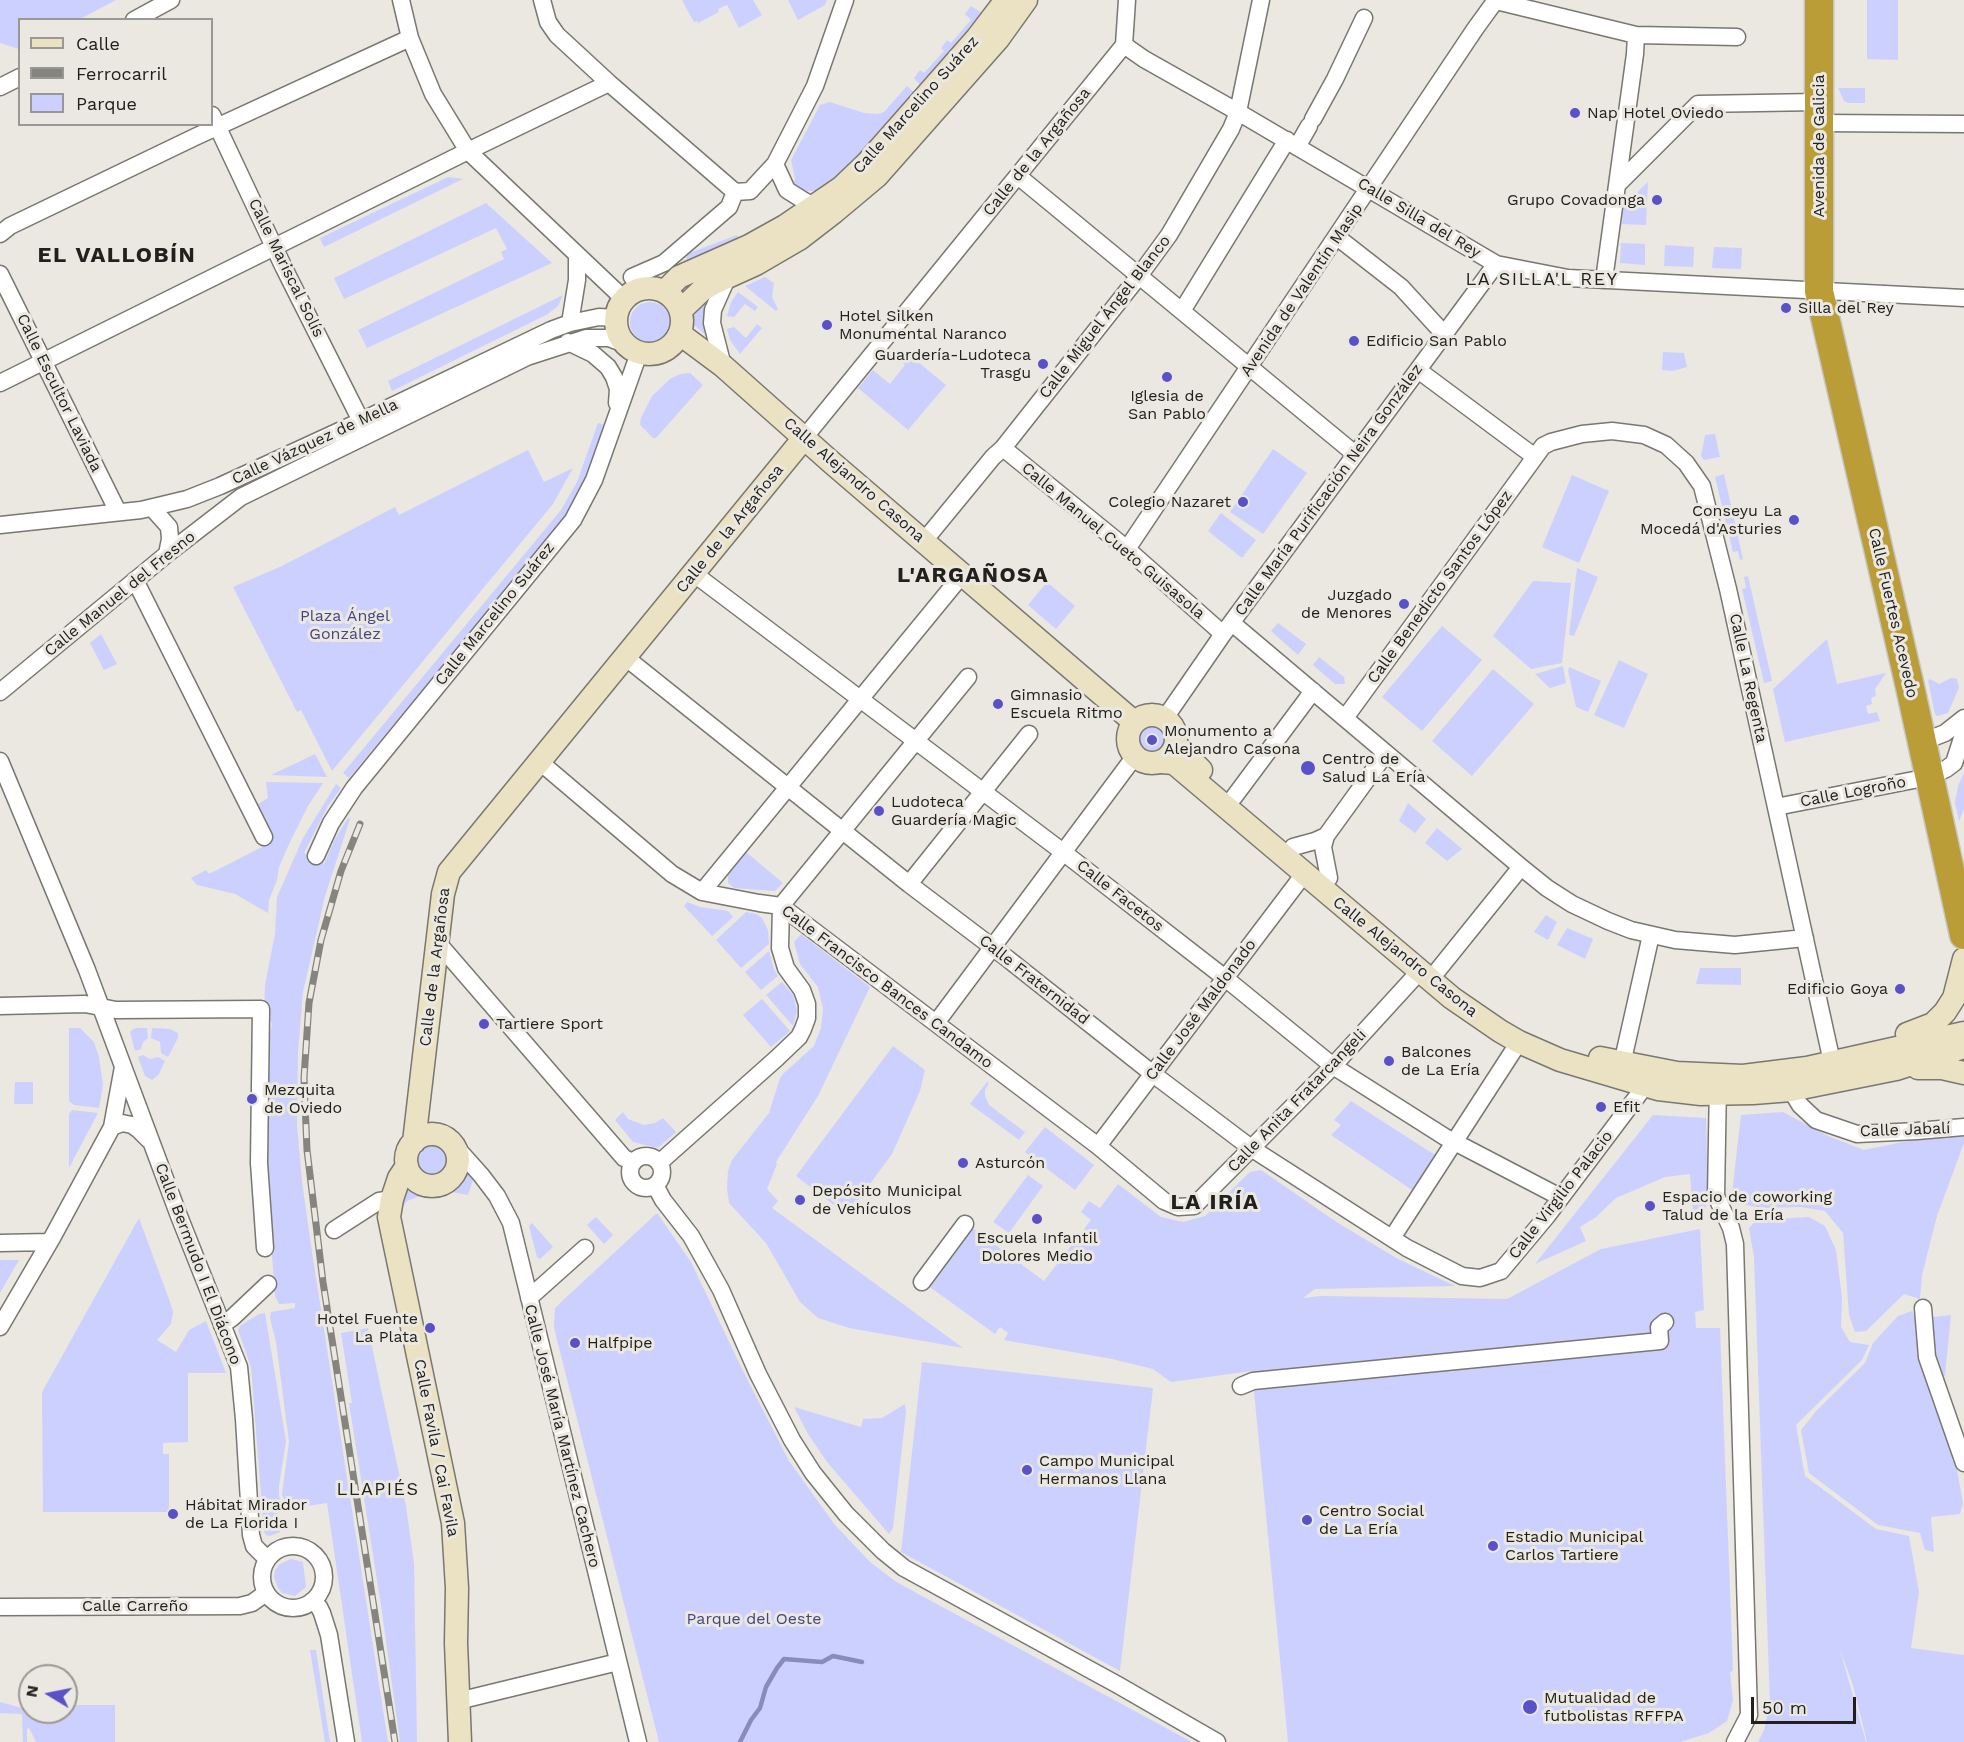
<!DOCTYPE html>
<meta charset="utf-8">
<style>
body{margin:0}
#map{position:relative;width:1964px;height:1742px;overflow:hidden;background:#eae8e0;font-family:"Work Sans",sans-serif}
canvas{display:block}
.legend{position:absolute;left:18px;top:18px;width:195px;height:108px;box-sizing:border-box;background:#eae8e0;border:2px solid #9a9892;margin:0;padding:8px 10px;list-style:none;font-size:18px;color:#21201d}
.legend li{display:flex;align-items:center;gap:12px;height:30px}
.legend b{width:30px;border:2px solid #9a9892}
.north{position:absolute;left:18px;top:1664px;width:60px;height:60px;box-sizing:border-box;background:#eae8e0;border:2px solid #9a9892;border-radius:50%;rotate:280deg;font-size:16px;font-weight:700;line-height:24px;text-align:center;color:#21201d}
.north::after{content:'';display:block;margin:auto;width:21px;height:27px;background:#5a50c8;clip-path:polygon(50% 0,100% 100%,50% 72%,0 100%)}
.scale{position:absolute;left:1751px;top:1697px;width:105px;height:27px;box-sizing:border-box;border:3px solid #21201d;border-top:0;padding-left:8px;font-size:18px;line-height:21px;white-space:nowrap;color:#21201d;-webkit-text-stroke:4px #eae8e0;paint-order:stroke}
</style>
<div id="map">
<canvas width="1964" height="1742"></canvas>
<ul class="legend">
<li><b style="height:8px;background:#ebe2c3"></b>Calle</li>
<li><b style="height:8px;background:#85847e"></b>Ferrocarril</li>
<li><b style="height:16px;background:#ccd0ff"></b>Parque</li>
</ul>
<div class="north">N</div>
<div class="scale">50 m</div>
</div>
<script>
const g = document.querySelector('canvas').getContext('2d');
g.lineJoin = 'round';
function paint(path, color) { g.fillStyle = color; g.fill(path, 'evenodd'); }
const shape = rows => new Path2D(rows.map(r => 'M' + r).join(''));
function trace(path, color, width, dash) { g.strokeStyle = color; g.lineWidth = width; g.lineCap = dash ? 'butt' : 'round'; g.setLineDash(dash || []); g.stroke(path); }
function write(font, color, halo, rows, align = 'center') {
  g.font = font + ' "Work Sans",sans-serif'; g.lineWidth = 6; g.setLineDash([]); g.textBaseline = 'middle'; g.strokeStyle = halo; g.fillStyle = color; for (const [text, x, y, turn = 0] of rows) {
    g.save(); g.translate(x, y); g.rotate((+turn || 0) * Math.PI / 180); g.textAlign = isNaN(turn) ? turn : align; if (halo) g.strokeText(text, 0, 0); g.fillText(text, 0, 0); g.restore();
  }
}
paint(shape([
 [0,0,116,0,80,19,20,20,19,49,0,43],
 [682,0,753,0,762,15,739,28,727,5,718,9,719,12,698,23,697,21,694,22],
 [788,0,827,0,825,5,798,20],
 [1867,0,1898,0,1898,60,1867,59],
 [971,6,982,13,921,86,914,78,920,70,924,73,944,51,941,48,947,40,951,43,971,20,965,14],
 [907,86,915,93,882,133,847,168,817,191,806,191,793,184,795,179,791,160,820,105,830,102,864,113,878,114,884,112],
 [1838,88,1865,88,1865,103,1848,103,1844,101],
 [448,177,463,179,324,247,320,238],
 [1648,182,1646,225,1622,224,1623,206],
 [486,203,552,263,367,348,358,330,504,259,501,252,507,249,496,228,344,299,334,278],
 [737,235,739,240,686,260,687,254],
 [1621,243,1645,244,1645,265,1620,263],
 [1665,245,1694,247,1693,267,1664,266],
 [1714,247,1742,248,1741,269,1712,268],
 [765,277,774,283,772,297,778,309,776,311,745,286],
 [738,292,758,307,755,311,745,304,734,317,727,316,731,302],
 [563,295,558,306,548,314,392,391,388,381],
 [710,297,708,337,693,324,693,321,695,314],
 '630 322a20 20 0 1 1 40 0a20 20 0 1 1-40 0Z',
 [757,324,762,328,740,354,730,340,727,329,734,327,746,338],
 [912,352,920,359,918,362,946,385,908,430,858,388,873,370,890,384,905,365,903,363],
 [1663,352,1684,353,1687,367,1673,371,1662,370],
 [690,373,703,385,656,438,653,438,640,425,641,418,652,396,670,379,680,374],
 [598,423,605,425,588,473,566,516,349,778,343,773,561,510,577,482],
 [1715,434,1720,457,1704,460,1701,456,1705,435],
 [1273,449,1307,473,1263,534,1230,512],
 [528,450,544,482,573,468,553,504,332,771,301,710,297,712,233,587,282,566,395,507,399,515],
 [1724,474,1743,559,1740,560,1738,551,1733,552,1715,477],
 [1572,475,1609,491,1579,563,1542,547],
 [1221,513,1256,540,1242,558,1208,531],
 [1577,568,1598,577,1574,636,1569,635],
 [1748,576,1772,681,1764,683,1742,589,1746,588,1744,577],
 [1533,581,1571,583,1562,663,1531,669,1493,636],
 [1047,582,1075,606,1056,629,1028,605],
 [1278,623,1306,644,1298,655,1271,631],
 [1442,626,1482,660,1422,731,1382,697],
 [101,634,117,664,104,670,90,643],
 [1827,639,1837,684,1886,673,1875,689,1876,696,1871,698,1872,704,1866,706,1868,714,1877,712,1880,721,1785,742,1773,689],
 [1319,657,1344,677,1345,684,1335,684,1313,665],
 [1619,660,1648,674,1624,728,1594,715],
 [1563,666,1566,683,1550,688,1535,674],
 [1569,667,1601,681,1588,712,1576,707,1568,671],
 [1493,669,1534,704,1472,776,1432,741],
 [1951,678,1957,679,1959,688,1948,713,1937,716,1935,714,1928,681,1930,679,1939,684],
 '1138 739a13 13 0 1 1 26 0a13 13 0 1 1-26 0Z',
 [315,754,327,777,271,775],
 [1964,773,1964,809,1959,821,1955,803,1958,786],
 [266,782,323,783,308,806,289,844,279,867,277,880,269,900,268,913,235,894,197,885,191,878,206,870,209,874,264,846,263,843,273,838,257,805,268,798],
 [336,784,341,788,328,806,304,853,324,864,335,839,348,818,350,819,325,896,303,992,298,1052,297,1124,302,1182,312,1252,388,1742,362,1742,327,1503,287,1509,282,1494,289,1442,276,1342,270,1318,271,1312,295,1308,295,1303,279,1304,275,1296,265,1160,266,1054,272,1024,269,1018,264,1016,265,985,275,934,277,897,303,838],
 [1408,803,1426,819,1415,833,1399,821],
 [1437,828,1462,849,1447,861,1425,843],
 [746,852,783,883,775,891,734,888,728,883,728,874],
 [687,902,700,907,728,911,733,917,712,936,684,906],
 [746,912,756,914,762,918,768,930,769,944,741,968,716,940],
 [1546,915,1557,922,1548,940,1534,932],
 [1567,928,1593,939,1585,959,1557,945],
 [801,934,870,987,818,1096,776,1162,777,1164,767,1189,778,1201,772,1208,963,1348,849,1328,818,1318,800,1302,766,1243,729,1203,727,1188,728,1171,732,1160,769,1113,780,1078,783,1074,814,1046,821,1028,823,1009,818,987,800,964,794,942],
 [769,951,774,969,778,976,761,990,745,972],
 [1700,968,1741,968,1741,985,1696,984],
 [782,982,793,995,795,1002,797,1011,793,1026,766,995],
 [762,999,790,1031,771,1047,743,1015],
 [69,1028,80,1028,94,1042,99,1057,103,1085,99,1108,74,1105,69,1101],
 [137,1028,147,1028,148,1038,143,1042,141,1049,135,1051,130,1032,133,1029],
 [152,1028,170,1029,178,1033,178,1038,168,1057,161,1053,160,1042,151,1038],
 [893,1046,925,1070,920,1091,892,1154,847,1215,796,1176],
 [143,1055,150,1059,158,1057,165,1061,159,1074,152,1080,145,1076,138,1057],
 [15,1082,33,1082,33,1104,14,1104],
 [987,1082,989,1083,985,1090,985,1096,989,1105,1025,1132,1019,1140,970,1104],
 [1351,1101,1438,1157,1415,1192,1331,1135,1341,1125,1334,1120],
 [72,1110,98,1113,69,1168,69,1114],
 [623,1112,628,1119,644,1125,655,1123,663,1118,676,1132,658,1148,633,1142,615,1120],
 [1783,1112,1828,1136,1864,1150,1923,1138,1964,1132,1964,1143,1937,1216,1922,1275,1920,1299,1904,1294,1866,1331,1855,1332,1849,1315,1843,1233,1825,1211,1801,1207,1762,1208,1731,1202,1741,1115],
 [1653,1115,1706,1118,1708,1199,1702,1219,1693,1213,1690,1174,1665,1177,1616,1198,1596,1217,1580,1227,1586,1241,1535,1264],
 [1045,1127,1094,1165,1075,1190,1025,1152],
 '417 1159a15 15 0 1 1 30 0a15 15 0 1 1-30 0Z',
 [464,1166,474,1177,468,1195,446,1191,446,1188,456,1180],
 [1261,1170,1338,1223,1398,1259,1455,1286,1315,1289,1303,1298,1321,1296,1507,1299,1601,1249,1700,1229,1704,1310,1695,1312,1696,1328,1720,1328,1733,1671,1730,1672,1733,1700,1727,1721,1709,1733,1680,1742,1288,1742,1252,1371,1171,1382,1153,1369,1112,1359,1004,1340,1008,1333,1000,1327,995,1334,927,1285,971,1227,1044,1281,1091,1220,1081,1212,1089,1201,1100,1208,1118,1184,1161,1217,1183,1222,1205,1216,1250,1172],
 [1028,1175,1043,1186,1009,1233,993,1222],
 [409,1183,428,1191,428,1193,407,1201,400,1211],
 [657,1213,691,1262,743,1371,789,1461,835,1525,870,1562,895,1581,922,1596,1192,1742,659,1742,554,1328,555,1308,559,1304],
 [596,1217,613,1235,604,1244,587,1225],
 [1809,1217,1825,1226,1836,1250,1842,1298,1841,1327,1850,1342,1869,1345,1862,1360,1796,1425,1805,1476,1876,1529,1909,1536,1919,1592,1911,1648,1964,1655,1964,1742,1867,1742,1853,1685,1840,1650,1866,1742,1758,1742,1764,1730,1770,1704,1754,1257,1749,1228,1757,1220],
 [139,1218,170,1302,173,1312,171,1324,157,1340,176,1352,189,1330,206,1321,226,1373,188,1373,188,1442,163,1443,163,1454,169,1454,169,1512,43,1512,42,1392],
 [532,1223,553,1247,540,1259,537,1257,529,1226],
 [0,1260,19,1260,0,1293],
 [1912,1311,1916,1319,1951,1315,1945,1375,1932,1399,1951,1445,1952,1459,1957,1470,1963,1503,1960,1514,1931,1517,1934,1552,1925,1550,1920,1533,1878,1525,1809,1473,1801,1430,1817,1410,1865,1363,1873,1343,1898,1316],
 [265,1313,286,1441,279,1486,279,1496,283,1510,277,1511,280,1532,270,1536,266,1535,264,1532,251,1367,238,1330,240,1326,259,1314],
 [368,1328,406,1506,414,1564,417,1742,400,1742,382,1612,349,1403,352,1403,341,1333],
 [922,1362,1153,1388,1120,1671,901,1552],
 [905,1404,906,1412,893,1528,889,1534,827,1462,808,1434,794,1407,861,1427,863,1419,882,1418],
 [291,1559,303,1562,306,1587,295,1596,282,1593,278,1588,274,1577,275,1570,280,1564],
 [310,1650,316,1650,330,1742,325,1742],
 [0,1702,22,1708,22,1705,30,1705,30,1712,66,1712,66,1705,115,1705,115,1742,36,1742,29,1728,27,1729,27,1742,23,1742,22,1714,0,1713]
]), '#ccd0ff');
trace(shape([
 [740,1742,751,1720,760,1708,766,1687,777,1668,784,1659,822,1662,833,1656,862,1662]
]), '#898cbb', 4.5);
const street = shape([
 [401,0,410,38,433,94,468,151,624,299],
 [542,0,548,22,557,35,609,83,735,192],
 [1496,1,1636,35,1737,37],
 [134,20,171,0],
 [1124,45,1144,59,1238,112,1496,264,1568,278,1964,298],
 [0,87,20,77],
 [212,115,284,268,361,421],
 [1313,119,1335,79,1364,18],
 [1818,123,1964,124],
 [1297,147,1309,126],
 [775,164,787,190,806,202,816,205],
 [1018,176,1355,454],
 [1617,185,1698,104,1818,102],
 [0,234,10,226,195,137,410,38],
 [1337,237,1401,287,1444,334],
 [0,274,118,512],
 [632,277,664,263,729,207,735,192,750,191,775,164,815,86,845,0],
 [1604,280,1635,54,1636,35],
 [1182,311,1287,140],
 [570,323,577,280,577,255],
 [568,342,593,354,608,367,614,377,618,389,617,403],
 [723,366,712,323,713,310,728,276],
 [1418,370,1535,457],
 [0,383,468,151,609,83],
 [804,438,1124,45,1127,0],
 [1003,448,1127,549,1223,634],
 [152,508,169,527,170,539,167,554],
 [0,525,141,510,187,499,220,486,361,421,551,330,570,323,599,317,616,318],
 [924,541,993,457,1003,448,1139,276,1169,235,1231,129,1238,112,1261,0],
 [1127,549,1475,29,1496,0],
 [693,573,1063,852,1225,978,1333,1066,1445,1137,1560,1197],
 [135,580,264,837],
 [1232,623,1521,867,1547,888,1572,904,1608,921,1631,930,1675,940,1735,945,1805,938],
 [625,657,909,884,1008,959,1153,1074,1251,1148,1407,1248,1462,1276,1480,1278,1501,1271,1547,1216,1645,1086],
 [0,692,167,554,241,497,527,357,586,338,609,338,625,344],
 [1165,718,1223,634,1496,264],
 [1345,718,1543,446,1551,442,1582,434,1612,431,1644,435,1666,445,1686,463,1702,486,1728,589,1832,1062],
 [1922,742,1945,733,1964,718],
 [0,761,87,970,179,1216,239,1367,244,1419,251,1535,254,1546,267,1559],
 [540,762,672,874,702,892,759,903,781,906,1098,1146,1164,1201,1178,1207,1194,1206,1333,1066,1419,972],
 [1234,797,1313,691],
 [1776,807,1929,777,1946,769,1954,763,1964,732],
 [1293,847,1315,841,1326,836],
 [316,856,331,823,354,788,573,520,594,480,639,353],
 [1329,878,1323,847,1326,836,1386,753],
 [909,884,1029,734],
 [702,892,962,575],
 [781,906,968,677],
 [438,943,624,1158,633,1162],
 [1438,970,1521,867],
 [0,1006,85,1004,116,1010,261,1009,259,1163,265,1248],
 [936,1023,1135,756],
 [1622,1064,1651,935],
 [1718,1082,1716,1196,1731,1228,1735,1244,1749,1715,1735,1742],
 [1791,1090,1800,1105,1816,1120,1857,1134,1917,1131,1964,1127],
 [112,1127,122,1123,132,1125,139,1130,149,1140],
 [455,1146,481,1175,497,1196,511,1223,638,1742],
 [1098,1146,1304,874],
 '630 1172a16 16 0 1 1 32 0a16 16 0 1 1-32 0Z',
 [659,1163,777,1058,799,1037,803,1029,807,1018,807,1004,802,990,786,968,780,948,781,906],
 [655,1185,663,1200,691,1236,721,1290,758,1374,792,1440,813,1473,846,1514,883,1551,904,1568,1118,1685,1217,1742],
 [334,1230,379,1201,392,1199],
 [1392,1238,1519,1042],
 [0,1243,49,1242],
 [922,1282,965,1224],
 [529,1298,585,1248],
 [1923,1308,1927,1357,1964,1463],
 [222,1325,232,1318,268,1284],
 [0,1327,52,1238,112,1127,123,1067],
 [1241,1386,1253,1381,1660,1341,1659,1327,1665,1322],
 '262 1577a31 31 0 1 1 62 0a31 31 0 1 1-62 0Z',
 [312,1601,319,1607,322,1613,329,1635,346,1742],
 [0,1607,240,1606,252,1603,266,1593],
 [458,1701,618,1662]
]);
const secondary = shape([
 '616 321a33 33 0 1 1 66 0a33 33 0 1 1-66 0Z',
 [665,291,679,277,749,246,785,226,842,187,867,163,977,38,1006,0],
 [681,310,702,290,714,283,756,264,799,239,834,212,877,176,998,39,1026,0],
 [680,334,723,366,831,462,1134,722],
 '1128 739a24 24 0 1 1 48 0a24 24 0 1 1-48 0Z',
 [1176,745,1201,770],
 [1161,762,1174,763,1452,998,1500,1031,1519,1042,1560,1060,1658,1089,1701,1094,1753,1093,1791,1090,1896,1069,1964,1047],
 [1907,1034,1933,1024,1945,1012,1954,998,1964,959],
 [1600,1058,1677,1073,1743,1076,1807,1068,1964,1033],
 [1918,1068,1942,1068,1964,1073],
 '406 1160a26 26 0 1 1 52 0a26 26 0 1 1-52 0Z',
 [414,1142,443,894,449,872,804,438],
 [407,1166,399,1178,392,1199,389,1217,453,1523,457,1588,456,1643,460,1742]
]);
const highway = shape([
 [1819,0,1819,291,1910,687,1964,935]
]);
trace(street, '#797770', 19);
trace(secondary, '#797770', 25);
trace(highway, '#c5c5c4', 31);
trace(street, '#fff', 16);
trace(secondary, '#ebe2c3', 22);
trace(highway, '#bb9d37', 28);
const rail = shape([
 [360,824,341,871,321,940,309,1003,304,1078,307,1150,323,1282,395,1742]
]);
trace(rail, '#85847e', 7);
trace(rail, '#eae8e0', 4.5, [14]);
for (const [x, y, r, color] of [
 [1575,113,6,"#5a50c8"],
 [1657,200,6,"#5a50c8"],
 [1786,308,6,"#5a50c8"],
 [827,325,6,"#5a50c8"],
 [1354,341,6,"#5a50c8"],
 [1043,364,6,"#5a50c8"],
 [1167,377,6,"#5a50c8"],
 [1243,502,6,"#5a50c8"],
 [1794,520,6,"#5a50c8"],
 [1404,604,6,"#5a50c8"],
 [998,704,6,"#5a50c8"],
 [1152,740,6,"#5a50c8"],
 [1308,768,8,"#5a50c8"],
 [879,811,6,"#5a50c8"],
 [1900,989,6,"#5a50c8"],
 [484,1024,6,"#5a50c8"],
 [1389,1061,6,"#5a50c8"],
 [252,1099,6,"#5a50c8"],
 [1601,1107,6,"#5a50c8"],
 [963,1163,6,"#5a50c8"],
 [800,1200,6,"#5a50c8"],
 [1650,1206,6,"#5a50c8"],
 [1037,1219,6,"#5a50c8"],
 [430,1328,6,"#5a50c8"],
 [575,1343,6,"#5a50c8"],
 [1027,1470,6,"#5a50c8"],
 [173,1514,6,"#5a50c8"],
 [1307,1520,6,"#5a50c8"],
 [1493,1546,6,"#5a50c8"],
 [1530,1707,8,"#5a50c8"]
]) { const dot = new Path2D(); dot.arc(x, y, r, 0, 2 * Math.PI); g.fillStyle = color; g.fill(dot); trace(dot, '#eae8e0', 2); }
write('16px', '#21201d', '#eae8e0', [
 ["Calle Marcelino Suárez",916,105,-48],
 ["Avenida de Galicia",1819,146,-90],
 ["Calle de la Argañosa",1037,152,-51],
 ["Calle Silla del Rey",1419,218,31],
 ["Calle Mariscal Solís",286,268,64],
 ["Avenida de Valentín Masip",1302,290,-56],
 ["Calle Miguel Ángel Blanco",1105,317,-52],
 ["Calle Escultor Laviada",59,393,64],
 ["Calle Vázquez de Mella",315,442,-25],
 ["Calle Alejandro Casona",854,480,41],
 ["Calle María Purificación Neira González",1329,490,-54],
 ["Calle de la Argañosa",730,529,-51],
 ["Calle Manuel Cueto Guisasola",1113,541,40],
 ["Calle Benedicto Santos López",1440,587,-54],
 ["Calle Manuel del Fresno",120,594,-39],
 ["Calle Fuertes Acevedo",1893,613,77],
 ["Calle Marcelino Suárez",495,614,-51],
 ["Calle La Regenta",1748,678,78],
 ["Calle Logroño",1853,792,-11],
 ["Calle Facetos",1120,896,38],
 ["Calle Alejandro Casona",1405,957,39],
 ["Calle de la Argañosa",435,967,-83],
 ["Calle Fraternidad",1034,980,38],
 ["Calle Francisco Bances Candamo",887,987,37],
 ["Calle José Maldonado",1201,1010,-53],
 ["Calle Anita Fratarcangeli",1297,1101,-46],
 ["Calle Jabalí",1905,1130,-2],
 ["Calle Virgilio Palacio",1561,1195,-52],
 ["Calle Bermudo I El Diácono",198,1264,69],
 ["Calle José María Martínez Cachero",562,1436,76],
 ["Calle Favila / Cai Favila",436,1448,79],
 ["Calle Carreño",135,1606]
]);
write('16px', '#21201d', '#eae8e0', [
 ["Nap Hotel Oviedo",1587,113],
 ["Grupo Covadonga",1645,200,"right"],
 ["Silla del Rey",1798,308],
 ["Hotel Silken",839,316],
 ["Monumental Naranco",839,334],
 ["Edificio San Pablo",1366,341],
 ["Guardería-Ludoteca",1031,355,"right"],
 ["Trasgu",1031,373,"right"],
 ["Iglesia de",1167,396,"center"],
 ["San Pablo",1167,414,"center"],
 ["Colegio Nazaret",1231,502,"right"],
 ["Conseyu La",1782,511,"right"],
 ["Mocedá d'Asturies",1782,529,"right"],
 ["Juzgado",1392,595,"right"],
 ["de Menores",1392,613,"right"],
 ["Gimnasio",1010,695],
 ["Escuela Ritmo",1010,713],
 ["Monumento a",1164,731],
 ["Alejandro Casona",1164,749],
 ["Centro de",1322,759],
 ["Salud La Ería",1322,777],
 ["Ludoteca",891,802],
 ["Guardería Magic",891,820],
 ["Edificio Goya",1888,989,"right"],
 ["Tartiere Sport",496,1024],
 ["Balcones",1401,1052],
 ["de La Ería",1401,1070],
 ["Mezquita",264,1090],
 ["de Oviedo",264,1108],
 ["Efit",1613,1107],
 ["Asturcón",975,1163],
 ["Depósito Municipal",812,1191],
 ["de Vehículos",812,1209],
 ["Espacio de coworking",1662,1197],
 ["Talud de la Ería",1662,1215],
 ["Escuela Infantil",1037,1238,"center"],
 ["Dolores Medio",1037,1256,"center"],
 ["Hotel Fuente",418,1319,"right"],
 ["La Plata",418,1337,"right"],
 ["Halfpipe",587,1343],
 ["Campo Municipal",1039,1461],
 ["Hermanos Llana",1039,1479],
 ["Hábitat Mirador",185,1505],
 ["de La Florida I",185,1523],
 ["Centro Social",1319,1511],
 ["de La Ería",1319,1529],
 ["Estadio Municipal",1505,1537],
 ["Carlos Tartiere",1505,1555],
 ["Mutualidad de",1544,1698],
 ["futbolistas RFFPA",1544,1716]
], 'left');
write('16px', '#464683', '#eae8e0', [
 ["Plaza Ángel",345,616],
 ["González",345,634],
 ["Parque del Oeste",754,1619]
]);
g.letterSpacing = '1.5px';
write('18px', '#21201d', '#eae8e0', [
 ["LA SILLA'L REY",1542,280],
 ["LLAPIÉS",378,1490]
]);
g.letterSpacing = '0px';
g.letterSpacing = '1.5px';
write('bold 22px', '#21201d', '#eae8e0', [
 ["EL VALLOBÍN",117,256],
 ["L'ARGAÑOSA",973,576],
 ["LA IRÍA",1215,1203]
]);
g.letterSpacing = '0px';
</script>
